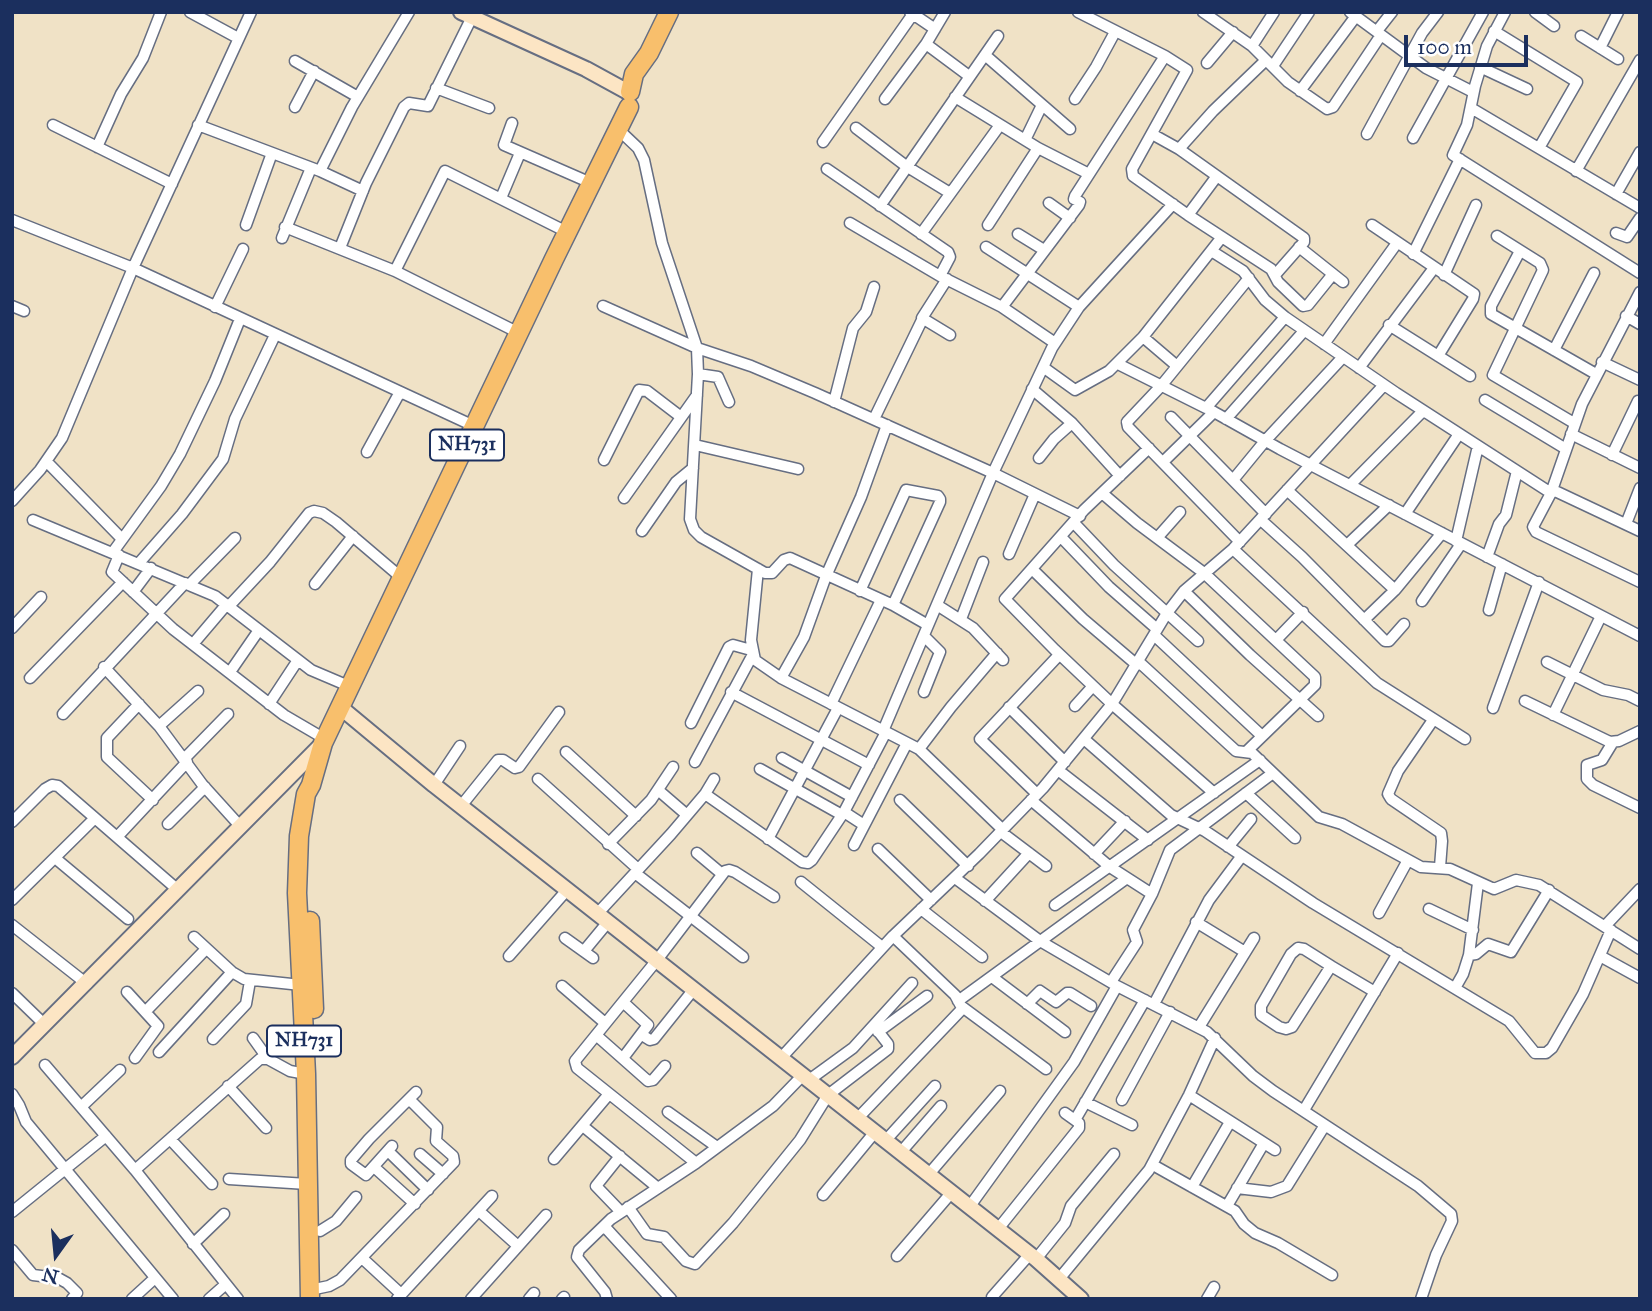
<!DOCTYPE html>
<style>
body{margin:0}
#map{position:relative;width:1652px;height:1311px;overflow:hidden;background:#f0e2c6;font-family:"IM FELL Great Primer",serif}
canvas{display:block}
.frame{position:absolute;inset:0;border:14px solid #1b2f5e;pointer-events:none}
.north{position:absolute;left:21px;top:1220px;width:70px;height:70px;-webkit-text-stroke:5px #fff;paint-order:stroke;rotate:195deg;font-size:19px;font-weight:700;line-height:28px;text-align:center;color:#1b2f5e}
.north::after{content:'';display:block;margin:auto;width:24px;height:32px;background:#1b2f5e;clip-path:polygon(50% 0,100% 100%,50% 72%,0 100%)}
.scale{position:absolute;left:1404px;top:35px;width:124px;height:32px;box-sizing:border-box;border:4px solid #1b2f5e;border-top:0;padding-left:9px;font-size:21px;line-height:24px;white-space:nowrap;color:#1b2f5e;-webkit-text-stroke:5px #fff;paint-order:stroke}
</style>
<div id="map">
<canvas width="1652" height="1311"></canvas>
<div class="frame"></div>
<div class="north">N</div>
<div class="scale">100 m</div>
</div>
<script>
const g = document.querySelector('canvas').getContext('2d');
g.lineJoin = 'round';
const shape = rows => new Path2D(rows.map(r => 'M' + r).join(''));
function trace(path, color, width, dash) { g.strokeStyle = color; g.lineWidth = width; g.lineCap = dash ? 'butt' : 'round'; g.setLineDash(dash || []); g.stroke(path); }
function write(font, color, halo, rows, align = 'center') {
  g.font = font + ' "IM FELL Great Primer",serif'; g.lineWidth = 5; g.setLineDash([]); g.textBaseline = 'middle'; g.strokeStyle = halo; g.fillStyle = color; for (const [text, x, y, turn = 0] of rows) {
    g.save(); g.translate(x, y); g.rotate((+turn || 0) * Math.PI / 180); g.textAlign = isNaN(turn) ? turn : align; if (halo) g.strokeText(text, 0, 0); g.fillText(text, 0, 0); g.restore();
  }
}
const street = shape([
 [190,12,238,38],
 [910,12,935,29],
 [1078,12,1165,56,1187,70,1132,169,1133,176,1188,215,1271,269,1278,282,1303,306,1308,305,1333,274],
 [1203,12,1252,46,1288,82,1327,109,1333,107,1381,35],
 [1350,12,1426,68,1473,92],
 [1505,12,1487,46,1475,86,1467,125,1453,155,1640,273],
 [1535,12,1554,26],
 [1377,31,1392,12],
 [1494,31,1577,82,1539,148],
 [1581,36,1618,59],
 [926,44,969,76],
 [1252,46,1274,12],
 [1600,48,1618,12],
 [985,55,1070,129],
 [295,61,358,97],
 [1207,63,1233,32],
 [1273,66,1309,12],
 [1480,67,1527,89],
 [436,88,489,108],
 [1300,91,1356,16],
 [955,97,1038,148,1089,174],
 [885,99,926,44,945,12],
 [1075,99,1096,67,1115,32],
 [295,107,314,71],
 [1471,108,1640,208],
 [512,123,504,145,591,183],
 [53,125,172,184],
 [198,125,320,171,363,191],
 [856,128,906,166,950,193],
 [618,129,638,148,644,160,662,243,697,348,698,374,690,519,694,530,701,537,765,573,772,573,784,560,790,558,893,605,928,625],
 [1152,134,1179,149,1304,238,1304,242,1275,275],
 [1367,134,1422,33,1438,12],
 [1413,138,1483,12],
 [1025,140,1042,105],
 [823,142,913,14],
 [97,147,121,94,143,58,161,12],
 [1179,149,1213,111,1266,60],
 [827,169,948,252,950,257,940,276],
 [320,171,352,107,409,12],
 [1576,171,1640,60],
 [1616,194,1640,152],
 [501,198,520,153],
 [1049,203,1070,218],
 [880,206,998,36],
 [1188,215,1217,176],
 [12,220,133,268,476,427],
 [850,223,940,276,1002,307,1055,343],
 [246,225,272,153],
 [988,225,1038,148],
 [1372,225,1474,294,1473,299,1438,356],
 [285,227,395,271,519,333],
 [1616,233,1627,237,1640,218],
 [921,234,1000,125],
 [1018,234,1044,250],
 [1497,236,1540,263,1543,270,1493,375,1574,423],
 [282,238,311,168],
 [986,247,1079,307],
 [1299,247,1343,282],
 [340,248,366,183,404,107,409,103,428,106,472,17],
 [1520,251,1491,306,1491,314,1596,374],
 [1213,252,1243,271,1265,300,1285,317,1396,393,1551,493],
 [1413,254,1460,159],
 [395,271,445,171,567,232],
 [1444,275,1476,205],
 [947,279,922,318,950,335],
 [1640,292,1582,404,1551,493,1533,527,1536,532,1640,582],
 [12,306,24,311],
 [603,306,697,348,751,366,815,393,993,473,1080,516],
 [215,307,243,249],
 [1002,307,1079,205,1080,202,1074,199,1075,196,1165,56],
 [1626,316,1640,324],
 [1389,325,1470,376],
 [1143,337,1177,366],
 [1324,344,1397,243],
 [1554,350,1594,273],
 [1602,362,1640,380],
 [1118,364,1214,412,1280,449,1640,636],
 [1043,367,1075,390,1109,371,1143,337,1222,237],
 [1359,368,1434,268],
 [698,374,718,377,729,402],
 [1032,389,1072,423,1120,476],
 [1485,400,1566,449],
 [834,402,853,328,866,312,874,287],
 [1206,408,1285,317],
 [1171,417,1266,514],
 [874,419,922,320],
 [1226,419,1304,331],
 [1571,434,1640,468],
 [695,445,798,469],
 [1149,448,1084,510,1005,599,1055,650,1112,704,1214,793],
 [367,452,400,392],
 [1612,455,1638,401],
 [1039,458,1054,439,1072,423],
 [604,460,639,390,647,391,681,417],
 [1164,461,1214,412],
 [47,462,122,539],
 [1233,480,1265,441,1343,357],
 [1350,485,1423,411],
 [1287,490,1395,590],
 [1553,490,1640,531],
 [1102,493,1137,523,1204,573,1315,677,1315,685,1246,752],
 [624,498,697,395],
 [12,501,40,470,62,438,133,268,251,12],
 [1405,514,1459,434],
 [33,520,215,596,311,670,351,687],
 [1261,520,1302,557,1385,641,1389,641,1404,624],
 [1074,523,1114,565,1198,641],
 [1626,524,1640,488],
 [642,531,676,482,693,468],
 [1061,537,1109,587,1157,629],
 [1157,538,1180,512],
 [1456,541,1478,446],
 [1240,542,1128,427,1127,422,1161,386,1249,278],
 [1347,545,1389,505],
 [1233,549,1377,683,1465,739],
 [113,552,161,486,180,454,215,381,240,319],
 [1009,554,1035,494],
 [119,555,112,572,173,629,284,715,325,739],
 [1487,557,1499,524,1506,515,1517,471],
 [139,563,182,514,223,459,235,419,275,335],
 [758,569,751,640,755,660,781,678,919,749,1003,830],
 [1032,569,1083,619,1137,665],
 [315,584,353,536],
 [189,585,235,538],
 [860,591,906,490,938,496,940,499,940,502,893,605],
 [1184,591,1250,655,1318,716],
 [133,592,151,568],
 [1422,601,1461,544],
 [937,605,973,628,1003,660],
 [229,606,270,562,309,513,314,511,323,513,336,522,403,579],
 [1489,610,1502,564],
 [961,619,983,562],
 [1364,620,1395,590,1442,533],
 [12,628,41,597],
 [1154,635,1262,736],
 [924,636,940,652,924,692],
 [1276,640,1303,612],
 [193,644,227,604],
 [1139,662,1236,751,1252,753,1319,817,1342,824,1421,867,1450,869,1494,889,1516,880,1539,885,1640,949],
 [1547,662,1603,690,1628,695,1640,701],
 [104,667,159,726,202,784,240,826],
 [230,672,259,630],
 [30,678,123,582],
 [781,678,804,637,826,576,861,497,887,425],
 [731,692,869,765],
 [1525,701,1610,742,1619,741,1640,731],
 [139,704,107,738,107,757,153,800],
 [269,704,298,660],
 [831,704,881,600],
 [1075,706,1093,686],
 [1009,707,1065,762],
 [1493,708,1539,582],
 [63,714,185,583],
 [1553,715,1601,616],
 [1433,720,1398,771,1388,794,1391,799,1441,833,1442,841,1440,867],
 [691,723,729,647,733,645,751,650],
 [159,726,198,691],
 [883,731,993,473,1052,348,1079,307,1173,204],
 [1084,739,1171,815,1205,831,1313,903,1509,1021,1535,1053,1546,1053,1552,1048,1583,994,1611,930],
 [1613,742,1602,760,1587,765,1587,779,1593,785,1640,808],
 [919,749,951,707,997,653],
 [566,752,636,816],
 [185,758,228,714],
 [782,758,852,797],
 [695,762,752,656],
 [760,769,842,815],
 [1058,770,1148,840],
 [538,779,638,869],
 [434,785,460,746],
 [658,790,687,815],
 [1246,793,1295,838],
 [705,794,802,862,808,863,812,860,844,812,886,732],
 [1037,794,980,739,1059,655],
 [900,800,968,866],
 [1031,800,1110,867,1152,894],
 [461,806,498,760,503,760,515,768,519,767,559,712],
 [844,812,864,825],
 [12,822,45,789,52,785,58,786,178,890],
 [168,824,205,787],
 [1001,832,1046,866],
 [117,837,187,762],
 [768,839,838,708],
 [608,844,651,800,673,767],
 [854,845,907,743],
 [1228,847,1251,819],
 [878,849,931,900],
 [697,853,722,874],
 [1094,854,1125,821],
 [55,858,128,919],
 [635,873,743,957],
 [955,878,1040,941,1117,986,1207,1032,1253,1076,1273,1091,1418,1186,1451,1214,1452,1221,1436,1255,1421,1299],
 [801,882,882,947],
 [12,900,95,818],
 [985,901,1029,853],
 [1055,905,1260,760],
 [921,909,982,957],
 [1429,909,1473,930],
 [598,913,671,834,705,794,714,779],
 [1379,913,1408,860],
 [1196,922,1245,952],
 [12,925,87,984],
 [1605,926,1640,889],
 [893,936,955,995,961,1006,1046,1069],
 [194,937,232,972,244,979,301,985],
 [565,938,593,958],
 [584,951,608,922],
 [1469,955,1476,954,1488,944,1511,952,1549,890],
 [509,956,567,890],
 [1600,956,1640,978],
 [1331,966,1292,1027,1286,1029,1279,1027,1261,1015,1261,1006,1291,954,1298,948,1304,949,1331,966,1375,992],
 [992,977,1065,1032],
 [1111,982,1137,942,1133,930,1152,894,1170,850,1273,773],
 [562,986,605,1023],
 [1455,988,1463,974,1469,955,1478,883],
 [127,992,158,1026,135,1058],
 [12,993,45,1025],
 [958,1001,1127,878],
 [623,1002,648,1025,623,1058],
 [1027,1004,1040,991,1056,1002,1067,993,1070,993,1091,1006],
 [1154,1004,1209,900,1241,857],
 [146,1011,206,949],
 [1199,1027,1254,938],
 [878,1032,927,996],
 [596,1035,648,1081,653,1080,665,1066],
 [642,1035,650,1040,654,1039,694,989],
 [253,1038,268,1059],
 [213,1039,246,1004,250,981],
 [159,1052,232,972],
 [781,1058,893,936,979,854,1043,788,1112,704,1167,613,1184,591,1233,549,1384,385],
 [45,1065,135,1170,238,1299],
 [809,1080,853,1048,912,983],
 [228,1086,266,1128],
 [12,1094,19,1105,26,1122,173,1299],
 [1189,1095,1275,1150],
 [1122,1100,1170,1012],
 [1085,1102,1132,1125],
 [81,1107,120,1070],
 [1304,1110,1398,953],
 [668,1112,717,1147],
 [858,1118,963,1008],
 [1075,1120,1145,1000],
 [584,1127,658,1188],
 [170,1139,212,1184],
 [886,1140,935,1086],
 [392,1146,366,1175,351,1164,351,1160,369,1139,416,1092],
 [388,1151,428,1190],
 [901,1152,941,1106],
 [420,1154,443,1174],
 [620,1156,596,1186,621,1212],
 [554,1159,609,1094],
 [696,1163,577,1068,575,1061,657,960,725,871,729,870,735,872,774,897],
 [1153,1165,1235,1211,1244,1224,1255,1233,1278,1243,1332,1275],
 [374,1167,415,1204],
 [135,1170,260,1059,268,1059,290,1071,306,1074],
 [929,1174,1000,1091],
 [229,1179,307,1184],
 [1192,1187,1230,1122],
 [1237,1188,1271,1192,1287,1186,1325,1125],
 [823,1195,875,1132],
 [970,1206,1074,1062,1117,986],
 [1227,1206,1264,1143],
 [628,1207,647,1234,664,1237,686,1261,695,1264,733,1223,800,1140,828,1095,888,1049,888,1044,874,1026],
 [479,1211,518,1246],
 [12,1212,106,1136],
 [604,1226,671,1299],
 [998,1229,1079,1128,1079,1123,1065,1113],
 [320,1231,336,1221,356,1197],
 [193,1244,224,1214],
 [12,1250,33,1275,58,1278,67,1283,77,1293,72,1299],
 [897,1256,952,1192],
 [362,1258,401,1294],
 [1036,1259,1065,1223,1071,1206,1114,1154],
 [1059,1279,1149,1170,1189,1095,1215,1038],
 [310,1290,329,1286,340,1280,454,1162,453,1156,436,1141,437,1127,409,1099],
 [992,1297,1030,1254],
 [132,1299,155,1278],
 [209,1299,226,1284],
 [397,1299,492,1196],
 [471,1299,546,1215],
 [529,1299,534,1293],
 [562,1299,564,1297],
 [607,1299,605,1292,577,1257,579,1250,611,1219,696,1163,773,1106,803,1075],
 [1207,1299,1214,1287]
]);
const secondary = shape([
 [461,12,586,69,628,92],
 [340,707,434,785,1036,1259,1081,1299],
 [12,1057,322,744]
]);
const highway = shape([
 [630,92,634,74,649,53,669,12],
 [310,921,314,1009],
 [310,1299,306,1074,297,893,299,836,306,794,311,785,323,743,554,259,629,107]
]);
trace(street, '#666e82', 13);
trace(secondary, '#666e82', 18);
trace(highway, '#666e82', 21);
trace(street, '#fff', 10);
trace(secondary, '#fce5c4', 14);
trace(highway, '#f8bf6c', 18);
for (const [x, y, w] of [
 [467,445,74],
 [304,1041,74]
]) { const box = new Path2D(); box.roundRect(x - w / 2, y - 15.5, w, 31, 5); g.fillStyle = '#fff'; g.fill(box); trace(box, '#1b2f5e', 2); }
write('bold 19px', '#1b2f5e', null, [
 ["NH731",467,445],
 ["NH731",304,1041]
]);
</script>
